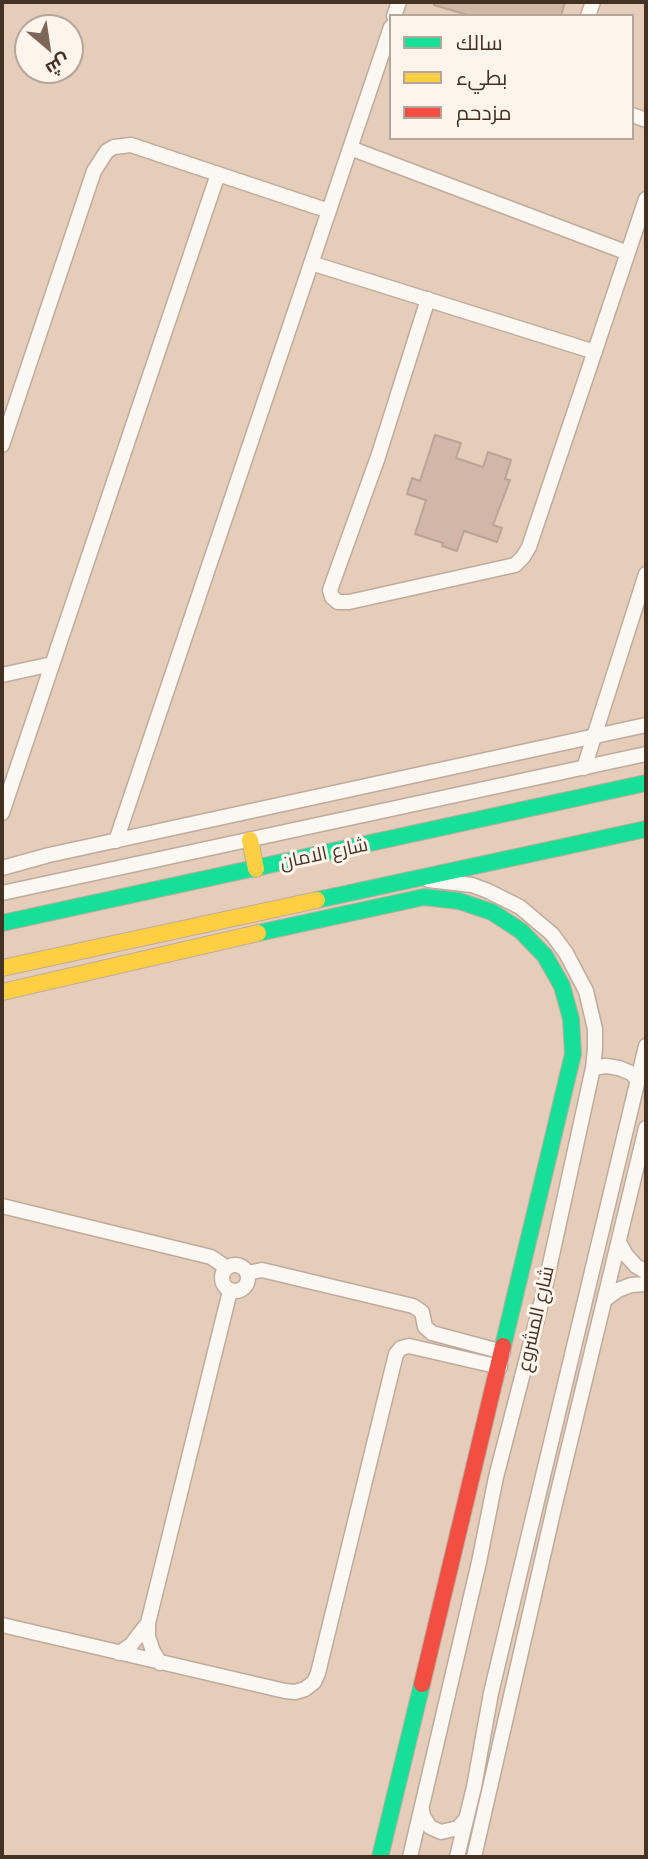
<!DOCTYPE html>
<meta charset="utf-8">
<style>
body{margin:0}
#map{position:relative;width:648px;height:1859px;overflow:hidden;background:#e5cdb9;font-family:Mulish,Cairo,sans-serif}
canvas{display:block}
.frame{position:absolute;inset:0;border:4px solid #433123;pointer-events:none}
.legend{position:absolute;left:389px;top:14px;width:245px;height:126px;box-sizing:border-box;background:#fdf4ec;border:2px solid #b3a69c;margin:0;padding:9px 12px;list-style:none;font-size:21px;color:#433123}
.legend li{display:flex;align-items:center;gap:14px;height:35px}
.legend b{width:35px;border:2px solid #b3a69c}
.north{position:absolute;left:14px;top:14px;width:70px;height:70px;box-sizing:border-box;background:#fdf4ec;border:2px solid #b3a69c;border-radius:50%;rotate:151deg;font-size:19px;font-weight:700;line-height:28px;text-align:center;color:#433123}
.north::after{content:'';display:block;margin:auto;width:24px;height:32px;background:#7c6858;clip-path:polygon(50% 0,100% 100%,50% 72%,0 100%)}
</style>
<div id="map">
<canvas width="648" height="1859"></canvas>
<div class="frame"></div>
<ul class="legend">
<li><b style="height:9px;background:#16e098"></b>سالك</li>
<li><b style="height:9px;background:#ffcf43"></b>بطيء</li>
<li><b style="height:9px;background:#f24e42"></b>مزدحم</li>
</ul>
<div class="north">ش</div>
</div>
<script>
const g = document.querySelector('canvas').getContext('2d');
g.lineJoin = 'round';
function paint(path, color) { g.fillStyle = color; g.fill(path, 'evenodd'); }
const shape = rows => new Path2D(rows.map(r => 'M' + r).join(''));
function trace(path, color, width, dash) { g.strokeStyle = color; g.lineWidth = width; g.lineCap = dash ? 'butt' : 'round'; g.setLineDash(dash || []); g.stroke(path); }
function write(font, color, halo, rows, align = 'center') {
  g.font = font + ' Mulish,Cairo,sans-serif'; g.lineWidth = 6; g.setLineDash([]); g.textBaseline = 'middle'; g.strokeStyle = halo; g.fillStyle = color; for (const [text, x, y, turn = 0] of rows) {
    g.save(); g.translate(x, y); g.rotate((+turn || 0) * Math.PI / 180); g.textAlign = isNaN(turn) ? turn : align; if (halo) g.strokeText(text, 0, 0); g.fillText(text, 0, 0); g.restore();
  }
}
const building = shape([
 [435,2,565,2,561,16,471,16,434,5,435,2],
 [435,435,461,443,456,458,483,467,488,452,511,460,505,479,510,480,493,525,502,528,497,542,464,531,457,551,442,546,443,543,415,534,426,500,407,494,412,478,420,481,435,435]
]);
paint(building, '#d2b7a8');
trace(building, '#b9a497', 2);
const street = shape([
 [394,16,399,2],
 [588,16,593,2],
 [632,115,646,120],
 [350,148,628,253],
 [311,263,595,352],
 [428,299,378,457,330,590,332,597,338,602,349,602,515,565,523,557,529,547,646,199],
 [2,445,94,171,107,151,114,147,131,145,329,211],
 [2,675,52,664],
 [584,768,646,574],
 [2,813,218,174],
 [116,841,391,27],
 [2,868,49,855,646,725],
 [2,893,646,754],
 [593,1068,606,1066,619,1068,631,1073,638,1080],
 [2,1206,211,1257,227,1268],
 [619,1242,626,1255,636,1266,646,1272],
 '222 1278a13 13 0 1 1 26 0a13 13 0 1 1-26 0Z',
 [247,1273,262,1270,413,1306,422,1312,425,1327,432,1333,503,1352],
 [606,1299,618,1290,631,1285,646,1284],
 [2,1625,285,1691,295,1692,305,1689,314,1682,318,1673,396,1354,401,1348,409,1346,500,1367],
 [119,1653,131,1645,148,1623],
 [160,1663,153,1651,148,1637,148,1623,230,1291],
 [422,1810,423,1816,430,1827,441,1832,458,1828,466,1819],
 [410,1857,479,1562,496,1477,543,1296,593,1068,595,1049,595,1029,586,991,566,953,552,934,520,907,488,891,472,885,428,880],
 [457,1857,474,1787,491,1693,646,1046],
 [474,1857,555,1504,646,1128]
]);
const fast = shape([
 [317,900,646,829],
 [2,923,646,783],
 [258,933,424,897,459,901,492,912,521,931,545,956,562,986,571,1019,573,1054,503,1346],
 [380,1857,422,1684]
]);
const slow = shape([
 [250,840,256,869],
 [2,968,317,900],
 [2,992,258,933]
]);
const jam = shape([
 [422,1684,503,1346]
]);
trace(street, '#beab9c', 17);
trace(fast, '#beab9c', 18);
trace(slow, '#beab9c', 18);
trace(jam, '#beab9c', 18);
trace(street, '#fbf8f4', 14);
trace(fast, '#16e098', 16);
trace(slow, '#ffcf43', 16);
trace(jam, '#f24e42', 16);
write('19px', '#433123', '#fdf4ec', [
 ["شارع الامان",324,854,-12],
 ["شارع المشروع",536,1319,-77]
]);
</script>
